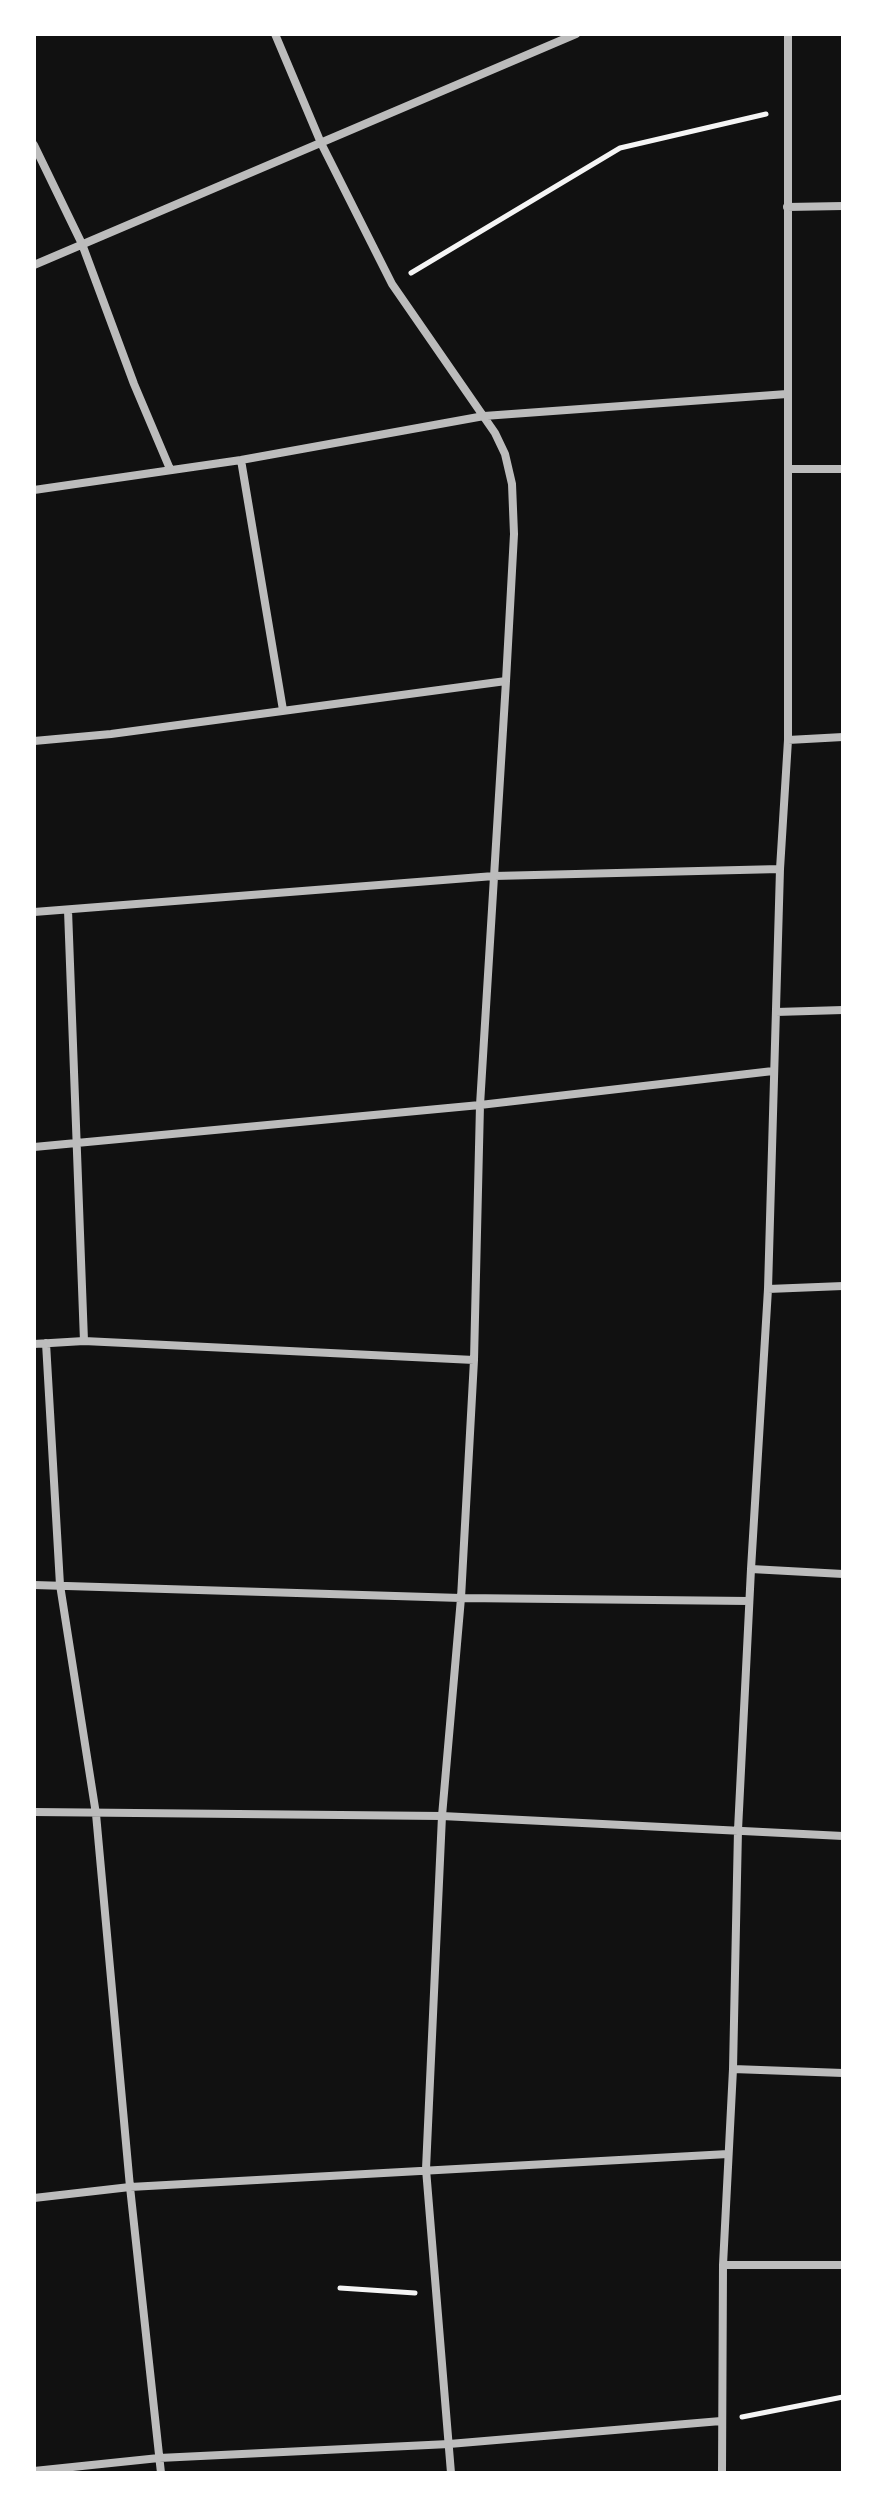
<!DOCTYPE html>
<style>
body{margin:0}
#map{position:relative;width:877px;height:2507px;overflow:hidden;background:#111;font-family:Montserrat,sans-serif}
canvas{display:block}
.frame{position:absolute;inset:0;border:36px solid #fff;pointer-events:none}
</style>
<div id="map">
<canvas width="877" height="2507"></canvas>
<div class="frame"></div>
</div>
<script>
const g = document.querySelector('canvas').getContext('2d');
g.lineJoin = 'round';
const shape = rows => new Path2D(rows.map(r => 'M' + r).join(''));
function trace(path, color, width, dash) { g.strokeStyle = color; g.lineWidth = width; g.lineCap = dash ? 'butt' : 'round'; g.setLineDash(dash || []); g.stroke(path); }
trace(shape([
 [411,273,620,148,766,114],
 [340,2288,415,2293],
 [742,2417,843,2397]
]), '#f5f5f5', 5);
trace(shape([
 [275,34,321,143,392,284,495,433,505,454,512,484,514,534,506,681,480,1105,474,1360,461,1598,442,1816,426,2169,451,2473],
 [34,145,82,244,134,384,170,469],
 [787,207,843,206],
 [34,265,576,34],
 [241,460,283,710],
 [788,469,843,469],
 [34,490,241,460,484,416,787,394],
 [788,740,843,737],
 [34,741,111,734,506,681],
 [68,910,84,1341],
 [34,912,494,876,780,869],
 [776,1012,843,1010],
 [34,1147,480,1105,773,1071],
 [768,1289,843,1286],
 [46,1343,60,1585,96,1814,130,2187,161,2473],
 [34,1344,84,1341,474,1360],
 [751,1569,843,1574],
 [34,1585,461,1598,749,1601],
 [34,1812,442,1816,843,1836],
 [733,2069,843,2073],
 [34,2198,130,2187,728,2154],
 [723,2265,843,2265],
 [34,2471,159,2458,449,2444,721,2421],
 [722,2473,723,2265,733,2069,738,1830,751,1569,768,1289,780,869,788,740,788,34]
]), '#bcbcbc', 8);
</script>
